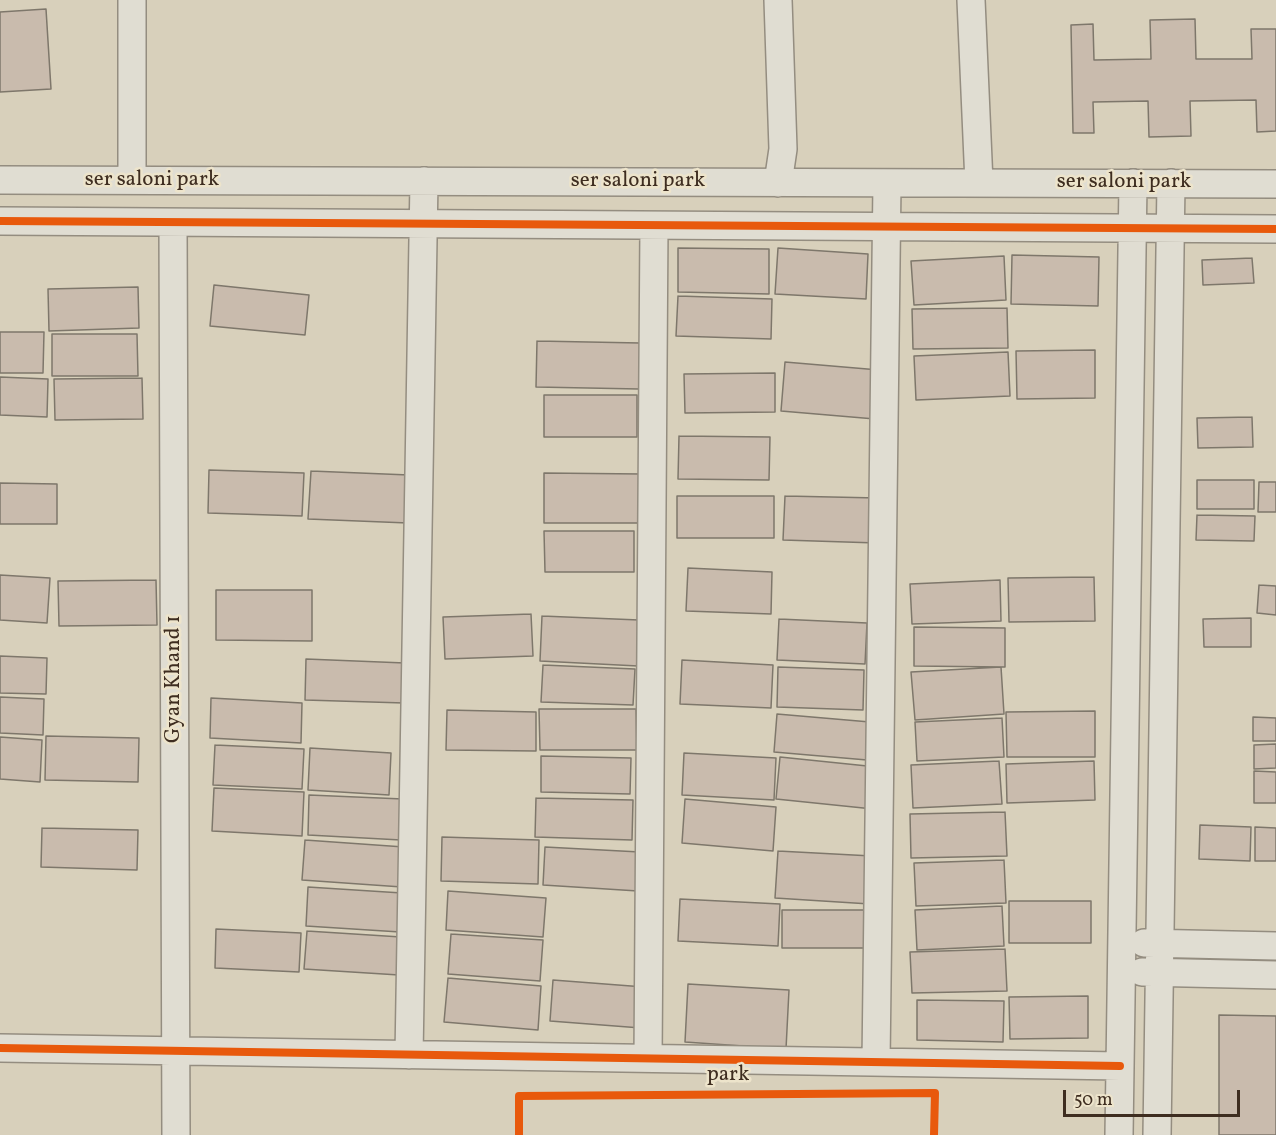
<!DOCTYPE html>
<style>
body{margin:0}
#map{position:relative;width:1276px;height:1135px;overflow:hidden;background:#d8d0bb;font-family:Vollkorn,serif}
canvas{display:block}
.scale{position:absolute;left:1063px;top:1090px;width:177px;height:27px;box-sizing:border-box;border:3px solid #3e2d20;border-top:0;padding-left:8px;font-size:18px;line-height:21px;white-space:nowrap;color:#3e2d20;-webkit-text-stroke:4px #ede4cb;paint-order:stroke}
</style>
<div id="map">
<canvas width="1276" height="1135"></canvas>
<div class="scale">50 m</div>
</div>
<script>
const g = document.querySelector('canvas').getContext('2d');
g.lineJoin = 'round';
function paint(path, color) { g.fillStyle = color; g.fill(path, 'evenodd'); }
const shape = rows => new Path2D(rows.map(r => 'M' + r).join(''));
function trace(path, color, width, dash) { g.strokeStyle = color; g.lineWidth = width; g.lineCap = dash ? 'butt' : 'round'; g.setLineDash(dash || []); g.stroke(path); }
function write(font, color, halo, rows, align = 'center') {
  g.font = font + ' Vollkorn,serif'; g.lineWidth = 5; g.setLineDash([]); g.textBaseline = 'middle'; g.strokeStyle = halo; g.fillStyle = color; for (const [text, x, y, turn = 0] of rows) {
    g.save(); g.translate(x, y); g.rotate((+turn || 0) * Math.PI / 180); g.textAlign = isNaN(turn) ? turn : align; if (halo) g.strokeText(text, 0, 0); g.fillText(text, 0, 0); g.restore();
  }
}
const building = shape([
 [46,9,51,89,0,92,0,12,46,9],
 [1195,19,1196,59,1252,59,1251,29,1276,29,1276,131,1257,132,1256,100,1190,101,1191,136,1149,137,1148,101,1093,102,1094,133,1073,133,1071,25,1093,24,1094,60,1151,59,1150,20,1195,19],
 [678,248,769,249,769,294,678,292,678,248],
 [778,248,868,254,866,299,775,294,778,248],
 [1012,255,1099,257,1098,306,1011,304,1012,255],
 [1004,256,1006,300,914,305,911,261,1004,256],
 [1252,258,1254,283,1203,285,1202,260,1252,258],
 [214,285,309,295,305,335,210,326,214,285],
 [138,287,139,328,49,331,48,289,138,287],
 [678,296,772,299,771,339,676,336,678,296],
 [1007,308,1008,348,913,349,912,309,1007,308],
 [0,332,44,332,43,373,0,373,0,332],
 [52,334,137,334,138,376,52,376,52,334],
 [537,341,640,343,639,389,536,387,537,341],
 [1095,350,1095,398,1017,399,1016,351,1095,350],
 [1008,352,1010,396,916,400,914,356,1008,352],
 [785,362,879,370,875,419,781,411,785,362],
 [775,373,775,412,685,413,684,374,775,373],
 [0,377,48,379,47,417,0,415,0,377],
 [142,378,143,419,55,420,54,379,142,378],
 [544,395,637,395,637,437,544,437,544,395],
 [1252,417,1253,447,1198,448,1197,418,1252,417],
 [679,436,770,437,769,480,678,479,679,436],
 [209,470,304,473,302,516,208,513,209,470],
 [311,471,409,475,408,523,308,519,311,471],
 [544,473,642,474,642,523,544,523,544,473],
 [1197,480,1254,480,1254,509,1197,509,1197,480],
 [1259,482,1276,482,1276,512,1258,512,1259,482],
 [0,483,57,484,57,524,0,524,0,483],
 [677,496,774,496,774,538,677,538,677,496],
 [785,496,878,498,877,543,783,540,785,496],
 [1197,515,1255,516,1254,541,1196,540,1197,515],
 [544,531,634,531,634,572,545,572,544,531],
 [688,568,772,572,771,614,686,611,688,568],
 [0,575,50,578,47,623,0,620,0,575],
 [1094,577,1095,621,1009,622,1008,578,1094,577],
 [156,580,157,625,59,626,58,581,156,580],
 [1000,580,1001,621,912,624,910,584,1000,580],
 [1259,585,1276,586,1276,615,1257,613,1259,585],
 [216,590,312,590,312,641,216,640,216,590],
 [531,614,533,656,445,659,443,617,531,614],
 [542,616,639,620,638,666,540,661,542,616],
 [1251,618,1251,647,1204,647,1203,619,1251,618],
 [779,619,867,623,865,664,777,660,779,619],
 [914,627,1005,628,1005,667,914,666,914,627],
 [0,656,47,658,46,694,0,693,0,656],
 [306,659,405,663,404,703,305,700,306,659],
 [682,660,773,665,771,708,680,704,682,660],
 [543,665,635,669,633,705,541,702,543,665],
 [778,667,864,670,863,710,777,707,778,667],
 [1001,667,1004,714,915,720,911,672,1001,667],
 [0,697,44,699,43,735,0,733,0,697],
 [211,698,302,703,301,743,210,738,211,698],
 [539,709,636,709,637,750,540,750,539,709],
 [447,710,536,712,536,751,446,750,447,710],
 [1095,711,1095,757,1007,757,1006,712,1095,711],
 [777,714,870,722,867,760,774,752,777,714],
 [1253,717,1276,718,1276,741,1253,741,1253,717],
 [1002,718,1004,757,917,761,915,722,1002,718],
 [46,736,139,738,138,782,45,780,46,736],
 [0,737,42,740,40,782,0,779,0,737],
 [1276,744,1276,768,1254,769,1254,745,1276,744],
 [215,745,304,749,302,789,213,785,215,745],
 [310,748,391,753,389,795,308,790,310,748],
 [684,753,776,758,774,800,682,795,684,753],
 [541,756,631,758,630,794,541,792,541,756],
 [780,757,877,767,873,809,776,799,780,757],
 [999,761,1002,804,913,808,911,765,999,761],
 [1094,761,1095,800,1007,803,1006,764,1094,761],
 [1254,771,1276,772,1276,803,1254,803,1254,771],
 [214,788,304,792,302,836,212,831,214,788],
 [309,795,403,799,401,840,308,835,309,795],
 [536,798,633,800,632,840,535,837,536,798],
 [685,799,776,807,773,851,682,843,685,799],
 [1005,812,1007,856,911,858,910,814,1005,812],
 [1200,825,1251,827,1250,861,1199,859,1200,825],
 [1255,827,1276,828,1276,861,1255,861,1255,827],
 [42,828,138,830,137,870,41,867,42,828],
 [442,837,539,840,538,884,441,881,442,837],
 [305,840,404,847,402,887,302,880,305,840],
 [545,847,640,852,638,891,543,885,545,847],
 [778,851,872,856,870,904,775,898,778,851],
 [1004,860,1006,903,916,906,914,863,1004,860],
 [308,887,402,893,400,932,306,926,308,887],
 [448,891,546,898,543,937,446,930,448,891],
 [680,899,780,904,778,946,678,941,680,899],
 [1009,901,1091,901,1091,943,1009,943,1009,901],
 [1002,906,1004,946,917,950,915,910,1002,906],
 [782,910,872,910,872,948,782,948,782,910],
 [216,929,301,933,299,972,215,968,216,929],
 [307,931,401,937,399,975,304,969,307,931],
 [451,934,543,940,540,981,448,974,451,934],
 [1005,949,1007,991,912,993,910,952,1005,949],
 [448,978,541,986,538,1030,444,1022,448,978],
 [553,980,644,987,641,1028,550,1021,553,980],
 [688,984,789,990,786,1049,685,1042,688,984],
 [1088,996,1088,1038,1010,1039,1009,997,1088,996],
 [917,1000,1004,1001,1003,1042,917,1040,917,1000],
 [1219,1015,1276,1016,1276,1135,1219,1135,1219,1015]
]);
paint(building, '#c9bbad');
trace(building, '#7e776b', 1.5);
const minor = shape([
 [132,0,132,180],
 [971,0,979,183],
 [0,180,1276,184],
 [778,183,783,149,778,0],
 [0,221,1276,229],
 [173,223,176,1135],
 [1144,943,1276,946],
 [1142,972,1276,975],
 [0,1048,1120,1066],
 [409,1055,424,181],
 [648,1058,654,226],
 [876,1062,887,183],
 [1119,1135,1133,183],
 [1157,1135,1171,183]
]);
trace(minor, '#948d80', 30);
trace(minor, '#e0ddd2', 27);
trace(shape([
 [0,221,1276,229],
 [0,1048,1120,1066],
 [519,1135,519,1096,935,1093,934,1135]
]), '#e8590c', 8);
write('21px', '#3e2d20', '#ede4cb', [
 ["ser saloni park",152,181],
 ["ser saloni park",638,182],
 ["ser saloni park",1124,183],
 ["Gyan Khand 1",175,679,-90],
 ["park",728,1076]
]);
</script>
